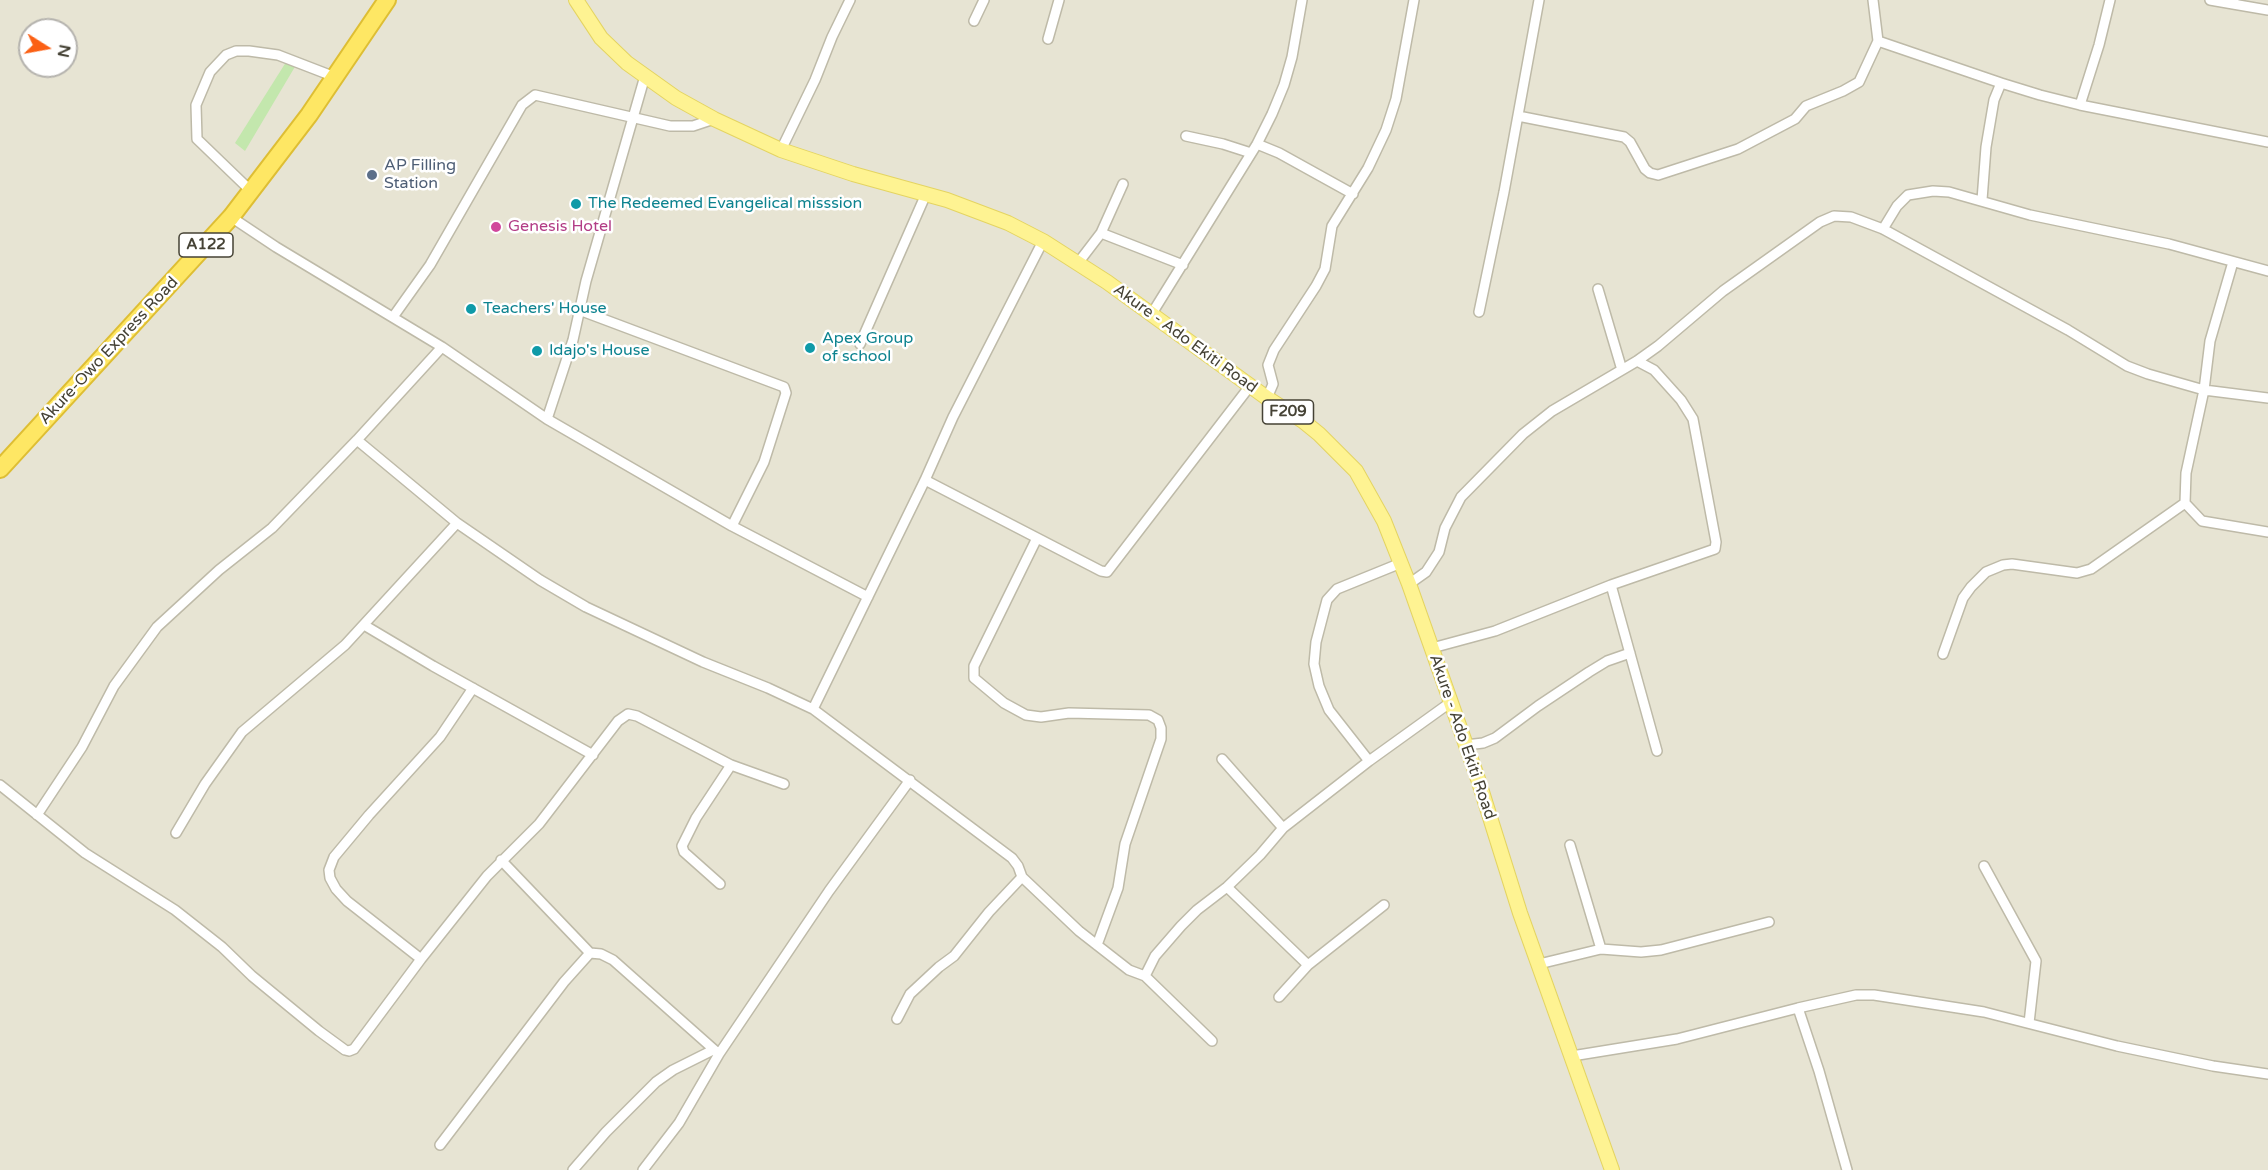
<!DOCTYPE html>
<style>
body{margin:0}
#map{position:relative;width:2268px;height:1170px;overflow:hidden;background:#f3f1e5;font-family:"Varela Round",sans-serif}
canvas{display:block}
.north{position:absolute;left:18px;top:18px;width:60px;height:60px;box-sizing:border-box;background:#fff;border:2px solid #b5b3ae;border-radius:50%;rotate:101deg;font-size:16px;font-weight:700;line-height:24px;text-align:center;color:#454235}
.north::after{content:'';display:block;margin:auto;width:21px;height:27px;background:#fb6014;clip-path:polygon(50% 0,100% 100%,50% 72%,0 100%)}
</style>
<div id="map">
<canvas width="2268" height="1170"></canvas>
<div class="north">N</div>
</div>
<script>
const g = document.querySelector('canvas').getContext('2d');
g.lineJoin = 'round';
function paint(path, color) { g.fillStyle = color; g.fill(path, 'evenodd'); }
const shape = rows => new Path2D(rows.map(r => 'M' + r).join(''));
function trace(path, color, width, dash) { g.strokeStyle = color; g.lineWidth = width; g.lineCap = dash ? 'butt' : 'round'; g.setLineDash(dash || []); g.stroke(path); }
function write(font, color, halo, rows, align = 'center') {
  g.font = font + ' "Varela Round",sans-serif'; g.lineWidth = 5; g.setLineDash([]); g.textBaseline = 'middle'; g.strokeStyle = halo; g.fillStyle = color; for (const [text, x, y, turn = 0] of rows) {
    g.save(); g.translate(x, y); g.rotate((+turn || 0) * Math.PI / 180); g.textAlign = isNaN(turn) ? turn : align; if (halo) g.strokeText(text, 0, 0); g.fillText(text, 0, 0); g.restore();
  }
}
paint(shape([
 [0,0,2268,0,2268,1170,0,1170],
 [30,30,66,30,66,66,30,66]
]), '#e7e4d3');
paint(shape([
 [288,59,296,65,245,151,235,143]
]), '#c3e7ad');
const street = shape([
 [1873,0,1878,41,2001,83],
 [2210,0,2233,4,2234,0],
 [2233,4,2268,10],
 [974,21,984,0],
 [1048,39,1059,0],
 [2080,105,2268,142],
 [1518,116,1624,137,1630,142,1645,169,1650,173,1658,175,1738,149,1795,119,1806,106,1843,91,1859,82,1878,41],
 [1186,136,1223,144,1251,153],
 [1257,144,1279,153,1353,194],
 [781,150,815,80,832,37,850,0],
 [252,192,197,139,196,105,210,72,226,55,236,51,249,51,278,55,335,77],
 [1982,200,1986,147,1994,100,2001,83,2040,95,2080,105,2099,45,2110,0],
 [231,217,276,247,442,347,547,419,732,526,868,597],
 [1883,229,1897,206,1908,195,1933,191,1949,192,2030,215,2169,244,2268,271],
 [1101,233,1183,265],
 [2233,262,2210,341,2204,390,2186,473,2185,503,2202,521,2268,532],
 [1078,263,1101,233,1123,184],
 [1598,289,1622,370],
 [579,310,784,387,786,393,764,462,732,526],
 [1479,312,1504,192,1539,0],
 [1151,315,1257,144,1272,114,1284,85,1292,57,1302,0],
 [393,317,430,265,522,105,535,95,670,126,693,126,714,119],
 [860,344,926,194],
 [1267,398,1273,384,1268,365,1274,350,1316,286,1325,269,1332,226,1368,168,1386,130,1396,99,1414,0],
 [547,419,573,340,586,281,645,76],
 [357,440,457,523,540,580,586,607,703,662,768,688,813,709,1012,858,1018,866,1022,877,1079,931,1129,970,1145,976,1212,1041],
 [925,480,1101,571,1107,572,1250,386],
 [1037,538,974,666,974,678,1004,703,1026,715,1041,717,1069,713,1149,715,1158,720,1161,728,1161,739,1125,844,1118,888,1097,945],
 [1409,584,1426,572,1439,552,1445,528,1461,497,1523,434,1552,411,1637,361,1658,346,1723,291,1820,222,1834,216,1851,217,1883,229,2068,330,2127,366,2148,374,2204,390,2268,398],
 [1611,585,1657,751],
 [364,625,433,666,593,755],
 [1432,648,1495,631,1611,585,1715,549,1716,542,1693,419,1681,400,1654,370,1637,361],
 [1943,654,1963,598,1971,587,1986,572,2003,565,2012,564,2077,573,2091,569,2185,503],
 [813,709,925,480,953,417,1043,241],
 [1466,745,1483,743,1495,738,1538,706,1589,672,1607,661,1630,653],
 [1222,759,1283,828],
 [1369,761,1329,710,1319,686,1314,664,1316,642,1327,600,1337,589,1401,563],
 [0,785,85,853,175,910,222,947,252,976,319,1031,345,1050,349,1051,354,1049,421,959,487,876,539,824,618,721,628,714,637,716,731,765,784,784],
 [37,815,82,747,114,686,157,627,219,570,272,528,357,440,442,347],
 [176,833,205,784,242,732,345,645,457,523],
 [1570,845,1601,949],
 [501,860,590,953,601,954,613,960,719,1054],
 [1984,866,2036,961,2029,1023],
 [720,884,684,852,682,846,696,818,731,765],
 [1227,887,1308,965],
 [421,959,347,901,336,889,330,878,329,870,334,857,369,815,440,737,473,688],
 [1539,964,1601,949,1641,952,1661,950,1769,922],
 [1145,976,1155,956,1181,926,1197,910,1227,887,1260,855,1283,828,1369,761,1451,702],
 [1279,997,1308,965,1384,905],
 [1798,1008,1819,1071,1847,1170],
 [897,1019,910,994,939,967,954,956,989,912,1022,877],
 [1572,1056,1677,1039,1798,1008,1856,995,1874,995,1984,1012,2117,1046,2213,1066,2268,1074],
 [440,1145,564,982,590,953],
 [573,1170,606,1132,656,1082,673,1070,713,1050],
 [643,1170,679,1123,719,1054,829,891,910,780]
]);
const primary = shape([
 [576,0,601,38,627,63,676,98,714,119,781,150,853,174,947,200,1008,223,1043,241,1107,282,1267,398,1303,421,1319,434,1356,471,1384,521,1409,584,1478,779,1520,913,1612,1170]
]);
const highway = shape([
 [0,469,231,217,309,115,387,0]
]);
trace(street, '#bebaa8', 12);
trace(primary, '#e4d462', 16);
trace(highway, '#debe34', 20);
trace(street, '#fff', 9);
trace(primary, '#fef392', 14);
trace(highway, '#fee764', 16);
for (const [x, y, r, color] of [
 [372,175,6,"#5c6f8a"],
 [576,204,6,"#0f9aa8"],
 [496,227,6,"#d1479c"],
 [471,309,6,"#0f9aa8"],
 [810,348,6,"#0f9aa8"],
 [537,351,6,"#0f9aa8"]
]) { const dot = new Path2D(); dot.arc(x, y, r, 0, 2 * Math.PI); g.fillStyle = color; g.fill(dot); trace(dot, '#fff', 2); }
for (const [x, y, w] of [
 [206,245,54],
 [1288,412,51]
]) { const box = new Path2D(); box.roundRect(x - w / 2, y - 12, w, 24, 4.5); g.fillStyle = '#fff'; g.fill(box); trace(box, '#454235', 1.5); }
write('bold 15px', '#454235', null, [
 ["A122",206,245],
 ["F209",1288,412]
]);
write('16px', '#4e5e75', '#fff', [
 ["AP Filling",384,166],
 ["Station",384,184]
], 'left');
write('16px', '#0d838f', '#fff', [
 ["The Redeemed Evangelical misssion",588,204],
 ["Teachers' House",483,309],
 ["Apex Group",822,339],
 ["of school",822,357],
 ["Idajo's House",549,351]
], 'left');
write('16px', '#b23c85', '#fff', [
 ["Genesis Hotel",508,227]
], 'left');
write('16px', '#454235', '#fff', [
 ["Akure - Ado Ekiti Road",1185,339,36],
 ["Akure-Owo Express Road",109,351,-47],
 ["Akure - Ado Ekiti Road",1462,737,71]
]);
</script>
